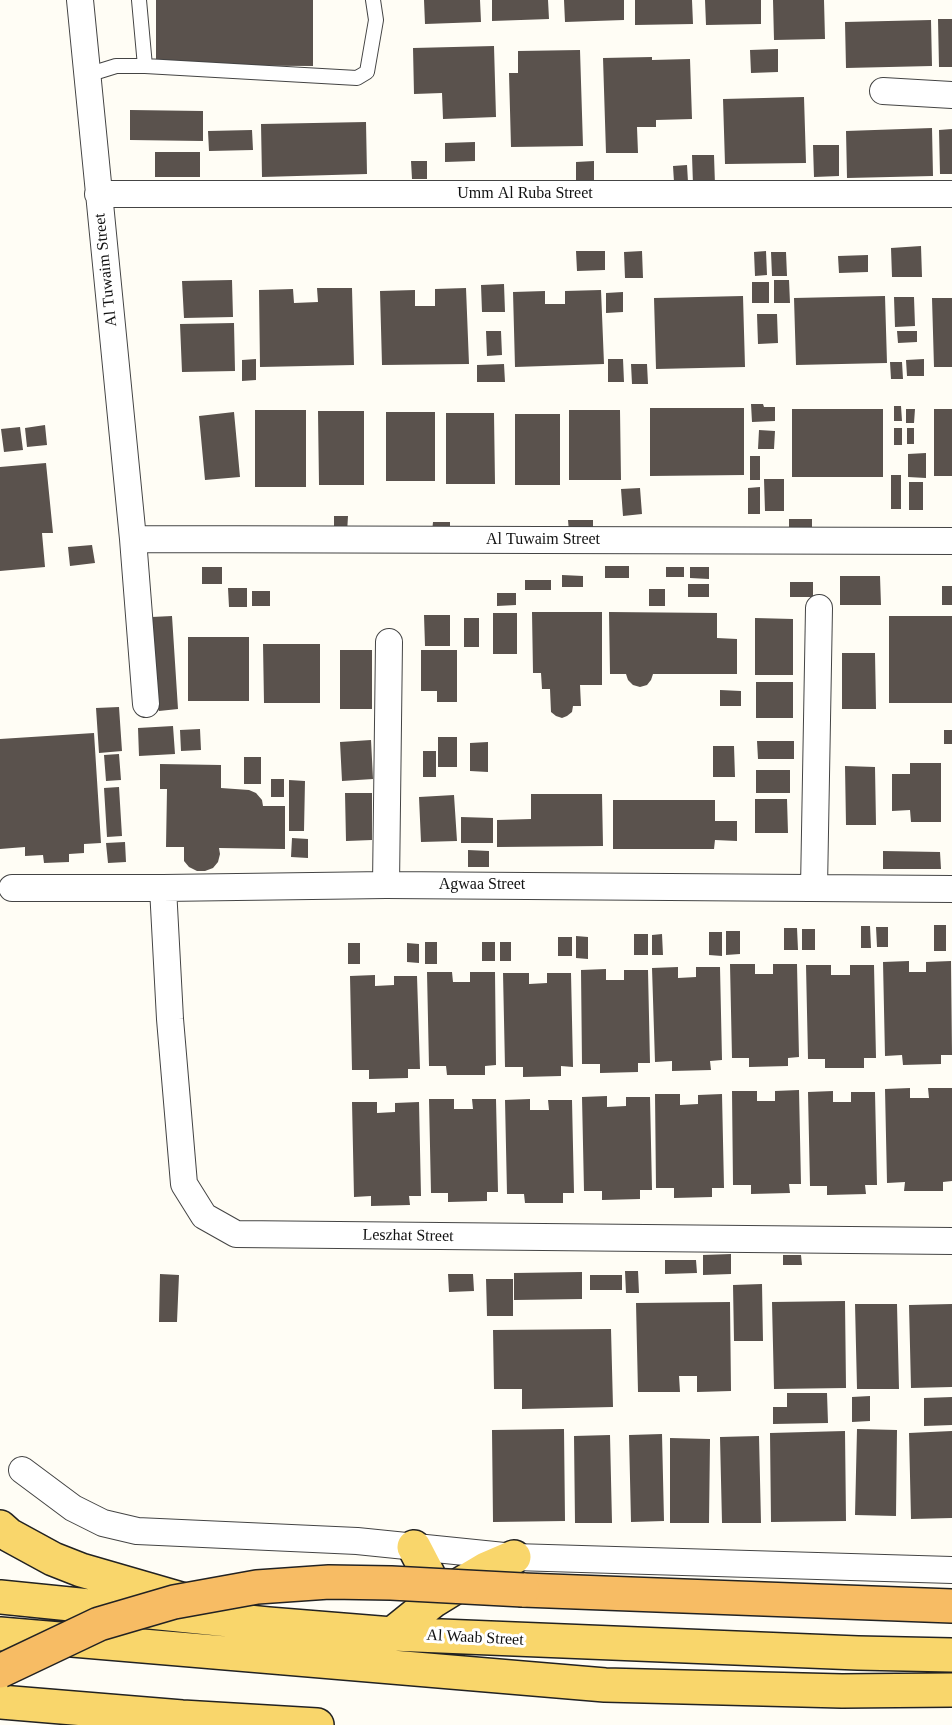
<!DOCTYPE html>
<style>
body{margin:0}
canvas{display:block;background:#fffdf5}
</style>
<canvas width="952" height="1725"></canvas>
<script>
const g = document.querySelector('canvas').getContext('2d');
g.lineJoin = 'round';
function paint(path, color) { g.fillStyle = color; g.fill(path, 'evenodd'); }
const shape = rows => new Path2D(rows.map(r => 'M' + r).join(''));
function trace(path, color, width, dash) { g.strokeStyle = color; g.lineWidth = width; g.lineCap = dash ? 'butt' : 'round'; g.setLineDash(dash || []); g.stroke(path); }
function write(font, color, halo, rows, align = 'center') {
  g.font = font + ' Georgia,serif'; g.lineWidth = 6; g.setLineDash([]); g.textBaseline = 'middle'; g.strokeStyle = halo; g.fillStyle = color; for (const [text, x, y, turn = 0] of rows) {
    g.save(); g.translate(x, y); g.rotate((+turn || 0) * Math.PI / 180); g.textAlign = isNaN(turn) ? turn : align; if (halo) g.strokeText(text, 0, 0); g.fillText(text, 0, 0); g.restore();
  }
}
paint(shape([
 [156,0,313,0,313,66,156,65],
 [424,0,480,0,481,22,425,24],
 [492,0,548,0,549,19,492,21],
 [564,0,624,0,624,20,565,22],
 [635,0,692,0,693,24,635,25],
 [705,0,761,0,761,24,706,25],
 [773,0,824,0,825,39,774,40],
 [938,19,952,19,952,67,939,67],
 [931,20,932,66,846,68,845,22],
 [494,46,496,117,443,119,442,93,414,94,413,48],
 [778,49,778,72,751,73,750,50],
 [580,50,583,146,511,147,509,73,518,73,518,51],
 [652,57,652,60,690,59,692,119,656,120,656,127,637,127,638,153,606,153,603,58],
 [804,97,806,163,725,164,723,99],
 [130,110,203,111,203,141,130,140],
 [366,122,367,174,262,177,261,124],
 [932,128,933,176,847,178,846,131],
 [952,129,952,174,940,174,939,130],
 [252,130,253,150,209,151,208,131],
 [475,142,475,161,445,162,445,143],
 [813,145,839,145,839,176,814,177],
 [155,152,200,152,200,177,155,177],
 [692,155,714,155,715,185,693,185],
 [411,161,427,161,427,179,412,179],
 [594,161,594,185,576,185,576,162],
 [687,165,688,182,674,182,673,166],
 [921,246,922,277,892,277,891,248],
 [576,251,605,251,605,270,577,271],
 [642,251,643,278,625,278,624,252],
 [766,251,767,275,755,276,754,252],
 [771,252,786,252,787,276,772,276],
 [868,255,868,272,839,273,838,256],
 [232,280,233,317,184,318,182,281],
 [774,280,789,280,790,303,774,303],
 [752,282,769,282,769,303,752,303],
 [504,284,505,312,482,312,481,285],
 [317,288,352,288,354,365,260,367,259,290,293,289,294,303,318,302],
 [466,288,469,364,382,365,380,291,415,290,415,306,435,306,435,289],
 [601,290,604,364,515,367,513,292,545,291,545,304,565,304,565,291],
 [623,292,623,312,606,313,606,293],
 [743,296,745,367,656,369,654,298],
 [885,296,887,363,796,365,794,298],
 [894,297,914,297,915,326,895,327],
 [932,298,952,298,952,367,934,367],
 [757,314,777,314,778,343,758,344],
 [234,323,235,371,182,372,180,324],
 [486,331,501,331,502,355,487,356],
 [897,331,917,331,917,342,898,343],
 [256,359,256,380,242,381,242,360],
 [608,359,623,359,624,382,608,382],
 [924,359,924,376,907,376,906,360],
 [890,362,902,362,903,379,891,379],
 [504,364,505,382,477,382,477,365],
 [631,364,647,364,648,384,632,384],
 [751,404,763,404,764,407,775,407,775,421,752,422],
 [894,406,901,406,902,421,894,421],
 [650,408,744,408,744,475,650,476],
 [792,409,883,409,883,477,792,477],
 [906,409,915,409,914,423,906,423],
 [934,409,952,409,952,476,934,476],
 [255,410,306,410,306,487,255,487],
 [569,410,620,410,621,480,569,480],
 [318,411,364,411,364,485,319,485],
 [234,412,240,477,205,480,199,416],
 [386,412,435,412,435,481,386,481],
 [446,413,494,413,495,484,446,484],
 [515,414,560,414,560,485,515,485],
 [45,425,47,445,27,447,25,428],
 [20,427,23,450,4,452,1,429],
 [894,428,902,428,902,445,894,445],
 [907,428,914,428,914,444,907,444],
 [759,430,775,431,774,449,758,449],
 [926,453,926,478,908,477,908,454],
 [750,456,760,456,760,480,750,480],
 [46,463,53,533,42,533,45,567,0,571,0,467],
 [891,475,901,475,901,509,891,509],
 [764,479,784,479,784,511,765,511],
 [909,482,923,482,923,510,909,510],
 [760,487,760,514,748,514,748,488],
 [640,488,642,514,623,516,621,489],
 [334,516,348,516,347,533,334,533],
 [789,519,812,519,812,533,789,533],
 [568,520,593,520,593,533,569,532],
 [433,522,450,522,450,533,432,532],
 [92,545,95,563,70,566,68,547],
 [605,566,629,566,629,578,605,578],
 [202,567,222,567,222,584,202,584],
 [666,567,684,567,684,577,666,577],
 [690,567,709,567,709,579,690,578],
 [562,575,583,576,583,587,562,587],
 [840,576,880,576,881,605,840,605],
 [525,580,551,580,551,590,525,590],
 [790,582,813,582,813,597,790,597],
 [688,584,709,584,709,597,688,597],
 [942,586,952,586,952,605,942,605],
 [228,588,247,588,247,607,229,607],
 [649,589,665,589,665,606,649,606],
 [252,591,270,591,270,606,252,606],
 [497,593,516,593,516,605,497,606],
 [532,612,602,612,602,685,580,685,581,706,573,706,572,712,567,716,562,718,556,716,551,712,550,689,542,689,541,673,533,673],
 [609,612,717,613,717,638,737,639,737,674,653,674,651,680,647,685,640,687,633,685,628,680,626,674,610,674],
 [493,613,517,613,517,654,493,654],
 [424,615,450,615,450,646,425,646],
 [172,616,178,709,159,711,152,617],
 [889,616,952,616,952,703,889,703],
 [464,618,479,618,479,647,464,647],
 [755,618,793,619,793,675,755,675],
 [188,637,249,637,249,701,188,701],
 [263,644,320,644,320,703,264,703],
 [340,650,372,650,372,709,340,709],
 [421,650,457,650,457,702,437,702,437,691,421,691],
 [842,653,875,653,876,709,842,709],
 [756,682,793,682,793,718,756,718],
 [720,690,741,691,741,706,720,706],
 [119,707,122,751,99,753,96,708],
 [173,726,175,754,139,756,138,728],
 [200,729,201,750,181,751,180,730],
 [944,730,952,730,952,744,944,744],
 [94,733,101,843,84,844,84,853,69,854,69,862,44,863,43,855,25,856,25,847,0,849,0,739],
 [438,737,457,737,457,767,438,767],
 [371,740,373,779,342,781,340,742],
 [757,741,794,741,794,759,758,759],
 [488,742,488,772,470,771,470,743],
 [713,746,734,746,735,777,713,777],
 [423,751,436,751,436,777,423,777],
 [119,754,121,780,106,781,104,755],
 [244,757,261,757,261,784,244,784],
 [910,763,941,763,941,822,911,822,910,810,892,811,892,774,910,774],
 [160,764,221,765,221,788,249,790,256,793,262,800,263,806,285,806,285,849,219,848,220,854,218,862,213,868,205,871,197,871,189,867,184,861,184,847,166,847,167,789,160,789],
 [845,766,875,767,876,825,846,825],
 [756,770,790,770,790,793,756,793],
 [271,779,284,779,284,797,271,797],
 [289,780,305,781,304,831,289,831],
 [119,787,122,836,107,837,104,788],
 [345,793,372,793,372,840,346,841],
 [531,794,602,794,603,846,497,847,497,820,531,819],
 [454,795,457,841,421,842,419,797],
 [755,799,787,799,788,833,755,833],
 [613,800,715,800,715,821,737,821,737,841,715,840,714,849,613,849],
 [461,817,493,818,493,843,461,843],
 [292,838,308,839,308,858,291,857],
 [125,842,126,862,108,863,106,843],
 [468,850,489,851,489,867,468,867],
 [883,851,940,852,941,869,883,869],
 [934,925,946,925,946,951,934,951],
 [861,926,870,926,871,948,861,948],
 [876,927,888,927,888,947,877,947],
 [784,928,797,928,798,950,784,950],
 [802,929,815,929,815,950,802,950],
 [726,931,740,931,740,954,726,955],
 [709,932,722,932,722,956,709,955],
 [634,934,648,934,648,955,634,955],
 [662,934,663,955,652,955,652,935],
 [576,936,588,937,588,959,576,958],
 [558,937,572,937,572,956,558,956],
 [425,942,437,942,437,964,425,964],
 [482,942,495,942,495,961,482,961],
 [500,942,511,942,511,961,500,961],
 [348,943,360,943,360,964,348,964],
 [407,943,419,944,419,963,407,962],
 [909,961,909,972,926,972,926,962,951,961,952,1055,941,1055,941,1064,903,1065,902,1055,885,1056,883,962],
 [730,964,755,964,755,974,773,974,773,964,797,964,799,1057,788,1058,788,1066,749,1067,749,1058,732,1058],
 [806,965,831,965,831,975,850,975,850,965,874,965,876,1058,864,1058,864,1068,825,1068,825,1059,808,1059],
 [678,967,678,978,696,977,696,967,720,967,722,1060,710,1061,711,1070,672,1071,672,1061,655,1062,652,968],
 [606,969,606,980,624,980,624,970,648,970,650,1063,638,1063,638,1072,600,1073,600,1064,582,1064,581,970],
 [427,972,452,972,453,982,470,982,470,972,495,972,496,1065,485,1066,485,1075,447,1075,446,1066,429,1066],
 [503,973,529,973,529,984,547,983,547,973,571,973,573,1067,561,1066,561,1076,523,1077,523,1067,505,1067],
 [375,975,375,986,394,985,394,976,417,976,420,1069,408,1069,408,1078,369,1079,369,1070,352,1070,350,976],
 [910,1088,910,1098,929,1098,928,1088,952,1088,952,1181,943,1182,943,1191,904,1191,905,1182,887,1183,885,1089],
 [799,1090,801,1184,789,1184,790,1193,751,1194,751,1185,733,1185,732,1091,757,1091,757,1101,775,1101,775,1091],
 [833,1091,833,1102,851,1102,851,1092,875,1092,877,1185,865,1185,866,1194,827,1195,827,1186,810,1186,808,1092],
 [655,1094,680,1094,680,1105,698,1104,698,1095,722,1094,724,1188,712,1188,712,1197,674,1198,674,1188,656,1188],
 [607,1096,607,1107,626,1106,626,1097,650,1097,652,1190,640,1190,640,1199,602,1200,602,1191,584,1191,582,1097],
 [429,1099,454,1099,454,1109,473,1109,472,1099,496,1099,498,1192,487,1192,487,1201,448,1202,448,1193,431,1193],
 [530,1099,530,1110,549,1110,548,1100,572,1100,574,1193,563,1193,563,1203,525,1203,524,1194,507,1194,505,1100],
 [352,1102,377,1102,377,1113,395,1112,395,1103,419,1102,421,1196,409,1196,410,1205,371,1206,371,1196,354,1197],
 [731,1254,731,1274,703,1275,703,1255],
 [783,1255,801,1255,802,1265,783,1265],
 [665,1260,696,1260,697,1273,665,1274],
 [625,1271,638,1271,639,1293,626,1293],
 [582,1272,582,1299,514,1300,514,1273],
 [160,1274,179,1275,177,1322,159,1322],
 [448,1274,473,1274,474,1291,449,1292],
 [590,1275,622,1275,622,1290,590,1290],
 [486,1279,513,1279,513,1316,487,1316],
 [762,1284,763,1341,734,1341,733,1285],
 [845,1301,846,1388,774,1389,772,1302],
 [730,1302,731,1391,697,1392,697,1376,679,1376,680,1392,638,1392,636,1303],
 [855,1304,897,1304,899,1389,857,1389],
 [952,1304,952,1387,911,1388,909,1305],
 [611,1329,613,1407,522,1409,522,1389,494,1389,493,1330],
 [787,1393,827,1393,828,1423,773,1424,773,1407,787,1407],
 [870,1396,870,1421,852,1422,852,1397],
 [952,1397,952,1425,924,1426,924,1398],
 [564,1429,565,1521,493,1522,492,1430],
 [857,1429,897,1430,896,1516,855,1515],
 [845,1431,846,1521,771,1522,770,1433],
 [952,1431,952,1518,911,1519,909,1433],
 [662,1434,664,1521,631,1522,629,1435],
 [610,1435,612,1523,575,1523,574,1436],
 [759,1436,761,1523,722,1523,720,1437],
 [670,1438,710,1439,709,1523,670,1523]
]), '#5a524d');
const service = shape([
 [139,0,145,66],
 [87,75,116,66,145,66,357,78,367,72,376,20,373,0]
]);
const minor = shape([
 [80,0,133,539,146,704],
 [883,91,952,95],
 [98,194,952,194],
 [133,539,952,541],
 [386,885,389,642],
 [12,888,163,888,386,885,952,889],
 [163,888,170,1019,184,1184,204,1216,236,1234,952,1241],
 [814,888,819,608],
 [22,1470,73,1508,103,1523,137,1531,357,1541,514,1557,952,1570]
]);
const primary = shape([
 [0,1527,9,1535,53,1559,81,1570,188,1601],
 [414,1547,428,1574,433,1601],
 [0,1597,268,1624,392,1634,858,1653,952,1655],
 [0,1634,605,1685,842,1691,952,1690],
 [392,1634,433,1601,459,1585,486,1569,514,1557],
 [0,1702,182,1717,317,1725]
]);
const trunk = shape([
 [523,1590,952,1606]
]);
trace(service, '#444', 16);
trace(minor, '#444', 28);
trace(primary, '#222', 36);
trace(trunk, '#222', 36);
trace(service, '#fff', 14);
trace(minor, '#fff', 26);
trace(primary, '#f9d66b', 33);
trace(trunk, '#f7bc64', 33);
const trunkBridge = shape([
 [0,1671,99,1624,174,1602,257,1587,329,1582,391,1583,523,1590]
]);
trace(trunkBridge, '#222', 36, []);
trace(trunkBridge, '#f7bc64', 33);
write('16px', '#111', '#fff', [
 ["Umm Al Ruba Street",525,194],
 ["Al Tuwaim Street",106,270,-96],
 ["Al Tuwaim Street",543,540],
 ["Agwaa Street",482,885],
 ["Leszhat Street",408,1236,1],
 ["Al Waab Street",475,1638,3]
]);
</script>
